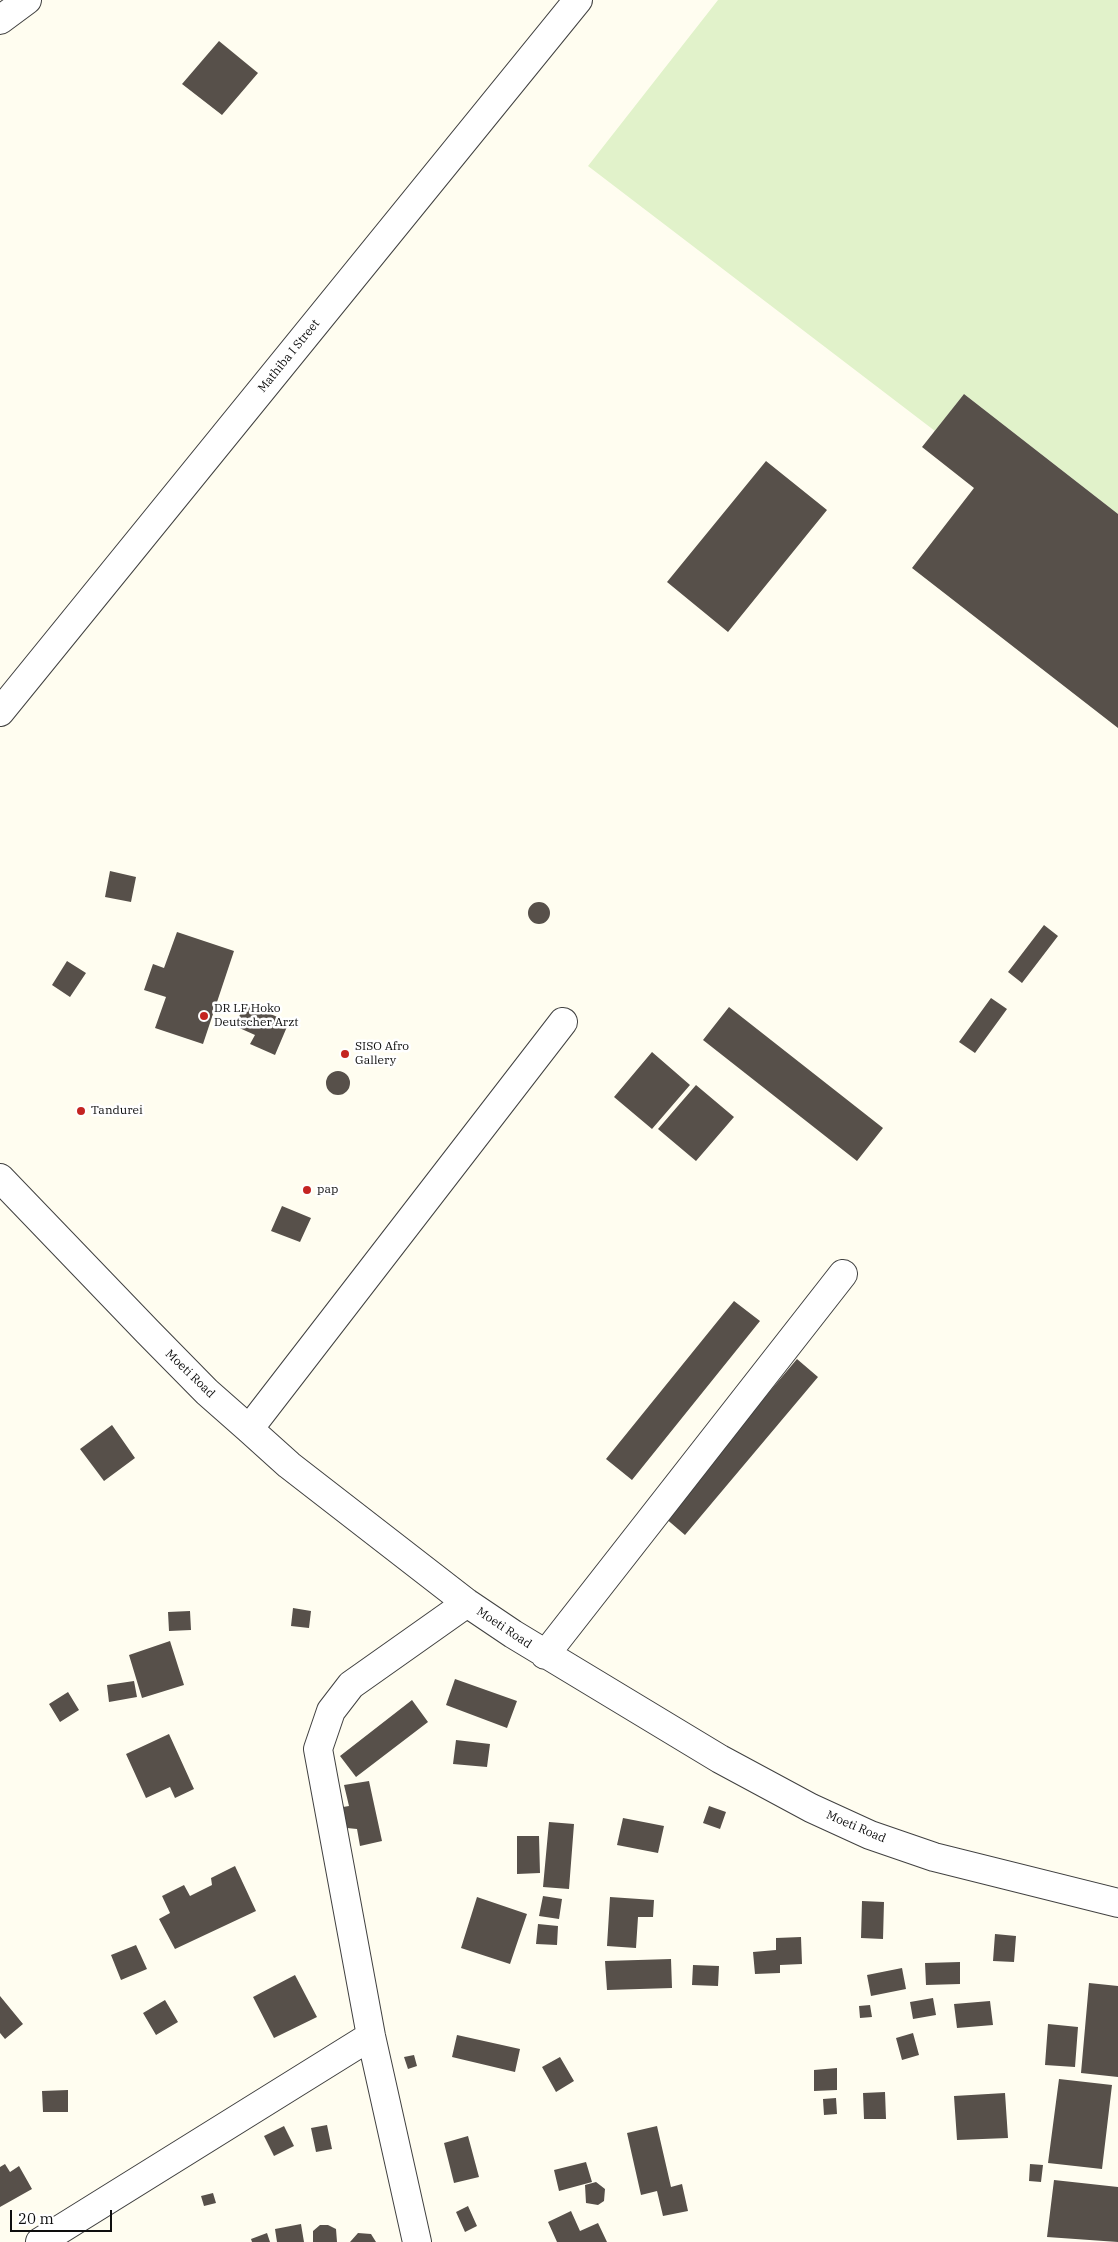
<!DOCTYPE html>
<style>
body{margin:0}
#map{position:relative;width:1118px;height:2242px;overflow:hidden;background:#fffdf0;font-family:"IBM Plex Serif",serif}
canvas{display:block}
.scale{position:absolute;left:10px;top:2210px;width:102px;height:22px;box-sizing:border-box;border:2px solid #0e0e0e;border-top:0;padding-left:6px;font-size:15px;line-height:18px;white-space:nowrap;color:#0e0e0e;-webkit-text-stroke:4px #fff;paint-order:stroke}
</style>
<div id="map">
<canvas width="1118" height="2242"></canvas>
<div class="scale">20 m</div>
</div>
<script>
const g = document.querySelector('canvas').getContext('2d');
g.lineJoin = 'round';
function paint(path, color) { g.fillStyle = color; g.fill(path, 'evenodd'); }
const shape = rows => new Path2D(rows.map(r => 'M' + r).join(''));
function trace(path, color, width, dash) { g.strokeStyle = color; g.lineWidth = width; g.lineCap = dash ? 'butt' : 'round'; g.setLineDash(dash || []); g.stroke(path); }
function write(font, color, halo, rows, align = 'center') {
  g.font = font + ' "IBM Plex Serif",serif'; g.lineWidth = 5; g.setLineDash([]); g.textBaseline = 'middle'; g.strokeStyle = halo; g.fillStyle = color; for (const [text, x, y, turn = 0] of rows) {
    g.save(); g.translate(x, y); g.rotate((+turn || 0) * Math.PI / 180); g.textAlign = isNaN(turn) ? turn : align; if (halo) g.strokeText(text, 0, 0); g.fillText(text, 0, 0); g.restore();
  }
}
paint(shape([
 [718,0,1118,0,1118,514,964,394,935,431,588,166]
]), '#e1f2ca');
paint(shape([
 [219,41,258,73,222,115,182,84],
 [964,394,1118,514,1118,728,912,568,974,488,922,447],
 [766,461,827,510,728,632,667,582],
 [110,871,136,877,131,902,105,897],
 '528 913a11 11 0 1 1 22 0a11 11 0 1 1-22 0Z',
 [1044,925,1058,936,1022,983,1008,972],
 [177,932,234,951,203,1044,155,1028,166,997,144,990,153,964,164,968],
 [67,961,86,973,70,997,52,985],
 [991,998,1007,1009,975,1053,959,1042],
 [245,1003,289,1022,275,1055,250,1044,255,1035,235,1026],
 [729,1007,883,1128,857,1161,703,1040],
 [652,1052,690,1085,652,1129,614,1097],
 '326 1083a12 12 0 1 1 24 0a12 12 0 1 1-24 0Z',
 [696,1085,734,1117,696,1161,658,1129],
 [282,1206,311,1218,300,1242,271,1231],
 [734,1301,760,1321,632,1480,606,1459],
 [797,1359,818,1377,685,1535,664,1517],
 [112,1425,135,1458,104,1481,80,1449],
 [293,1608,311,1611,309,1628,291,1626],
 [190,1611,191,1630,169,1631,168,1612],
 [170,1641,184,1685,142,1698,129,1655],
 [455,1679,517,1701,507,1728,446,1705],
 [134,1681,137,1697,109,1702,107,1685],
 [68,1692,79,1710,60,1722,49,1704],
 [412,1700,428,1722,356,1777,340,1756],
 [169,1734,194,1789,175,1798,170,1787,146,1798,126,1754],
 [456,1740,490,1744,487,1767,453,1764],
 [369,1781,382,1841,360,1846,357,1829,347,1828,343,1807,349,1806,344,1785],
 [709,1806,726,1812,720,1829,703,1823],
 [623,1818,664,1826,658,1853,617,1845],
 [549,1822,574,1824,569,1889,543,1887],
 [517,1836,539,1836,540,1873,517,1874],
 [235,1866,256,1911,175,1949,159,1919,170,1913,162,1896,184,1885,190,1896,212,1885,211,1878],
 [543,1896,562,1899,559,1919,539,1916],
 [477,1897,527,1914,510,1964,461,1948],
 [610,1897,654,1900,653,1917,638,1917,636,1948,607,1946],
 [862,1901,884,1902,883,1939,861,1938],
 [538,1924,558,1926,557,1945,536,1944],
 [995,1934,1016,1936,1014,1962,993,1961],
 [801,1937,802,1964,780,1965,780,1973,755,1974,753,1952,776,1950,776,1938],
 [136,1945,147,1969,121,1980,111,1955],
 [671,1959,672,1988,607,1990,605,1961],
 [960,1962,960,1984,926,1985,925,1963],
 [693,1965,719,1966,718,1986,692,1985],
 [902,1968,906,1989,871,1996,867,1975],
 [295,1975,317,2017,274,2038,253,1997],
 [1089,1983,1118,1986,1118,2077,1081,2073],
 [0,1996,23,2024,5,2039,0,2033],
 [933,1998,936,2015,913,2019,910,2002],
 [165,2000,178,2022,156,2035,143,2013],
 [990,2001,993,2025,957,2028,954,2004],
 [870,2005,872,2017,860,2018,859,2006],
 [1048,2024,1078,2027,1075,2067,1045,2065],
 [913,2033,919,2055,902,2060,896,2038],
 [457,2035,520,2049,515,2072,452,2057],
 [414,2055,417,2066,408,2069,404,2057],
 [560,2057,574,2081,556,2092,542,2067],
 [837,2068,837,2090,814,2091,814,2070],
 [1059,2079,1112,2085,1102,2169,1048,2163],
 [68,2090,68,2112,43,2112,42,2091],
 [885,2092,886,2119,864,2119,863,2093],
 [1005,2093,1008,2138,957,2140,954,2096],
 [836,2098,837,2114,824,2115,823,2099],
 [327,2125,332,2149,316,2152,311,2128],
 [284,2126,294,2146,274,2156,264,2136],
 [657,2126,671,2187,682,2184,688,2211,663,2216,657,2191,641,2195,627,2133],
 [468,2136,479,2177,454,2183,444,2143],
 [586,2162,592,2182,559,2191,554,2170],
 [5,2164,10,2172,19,2166,32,2189,0,2207,0,2167],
 [1030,2164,1043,2165,1041,2182,1029,2181],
 [1054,2180,1118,2187,1118,2242,1047,2237],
 [596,2182,605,2189,604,2201,598,2205,586,2203,585,2185],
 [213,2193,216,2203,204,2206,201,2196],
 [468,2206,477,2226,465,2232,456,2212],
 [571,2211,580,2231,598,2223,607,2242,557,2242,548,2222],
 [301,2224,304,2242,277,2242,275,2229],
 [320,2225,328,2225,336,2229,337,2242,313,2242,313,2231],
 [267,2233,270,2242,252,2242,251,2239],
 [358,2233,371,2234,376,2242,350,2242]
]), '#57504a');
const minor = shape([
 [0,20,27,0],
 [0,712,578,0],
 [0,1178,148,1332,207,1392,249,1429,289,1465,467,1603,513,1634,720,1759,811,1808,870,1835,934,1857,1118,1903],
 [249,1429,563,1022],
 [545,1655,843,1274],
 [40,2242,371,2036],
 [417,2242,371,2036,318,1749,331,1711,351,1685,467,1603]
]);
trace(minor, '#414141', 30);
trace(minor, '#fff', 28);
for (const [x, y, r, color] of [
 [204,1016,5,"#c42421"],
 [345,1054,5,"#c42421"],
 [81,1111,5,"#c42421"],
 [307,1190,5,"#c42421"]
]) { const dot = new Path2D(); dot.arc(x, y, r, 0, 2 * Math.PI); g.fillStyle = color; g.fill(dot); trace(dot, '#fff', 2); }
write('12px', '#0e0e0e', '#fff', [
 ["Mathiba I Street",289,356,-51],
 ["Moeti Road",190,1374,44],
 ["Moeti Road",504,1628,34],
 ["Moeti Road",856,1827,23]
]);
write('12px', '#0e0e0e', '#fff', [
 ["DR LF Hoko",214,1009],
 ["Deutscher Arzt",214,1023],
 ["SISO Afro",355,1047],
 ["Gallery",355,1061],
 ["Tandurei",91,1111],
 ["pap",317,1190]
], 'left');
</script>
